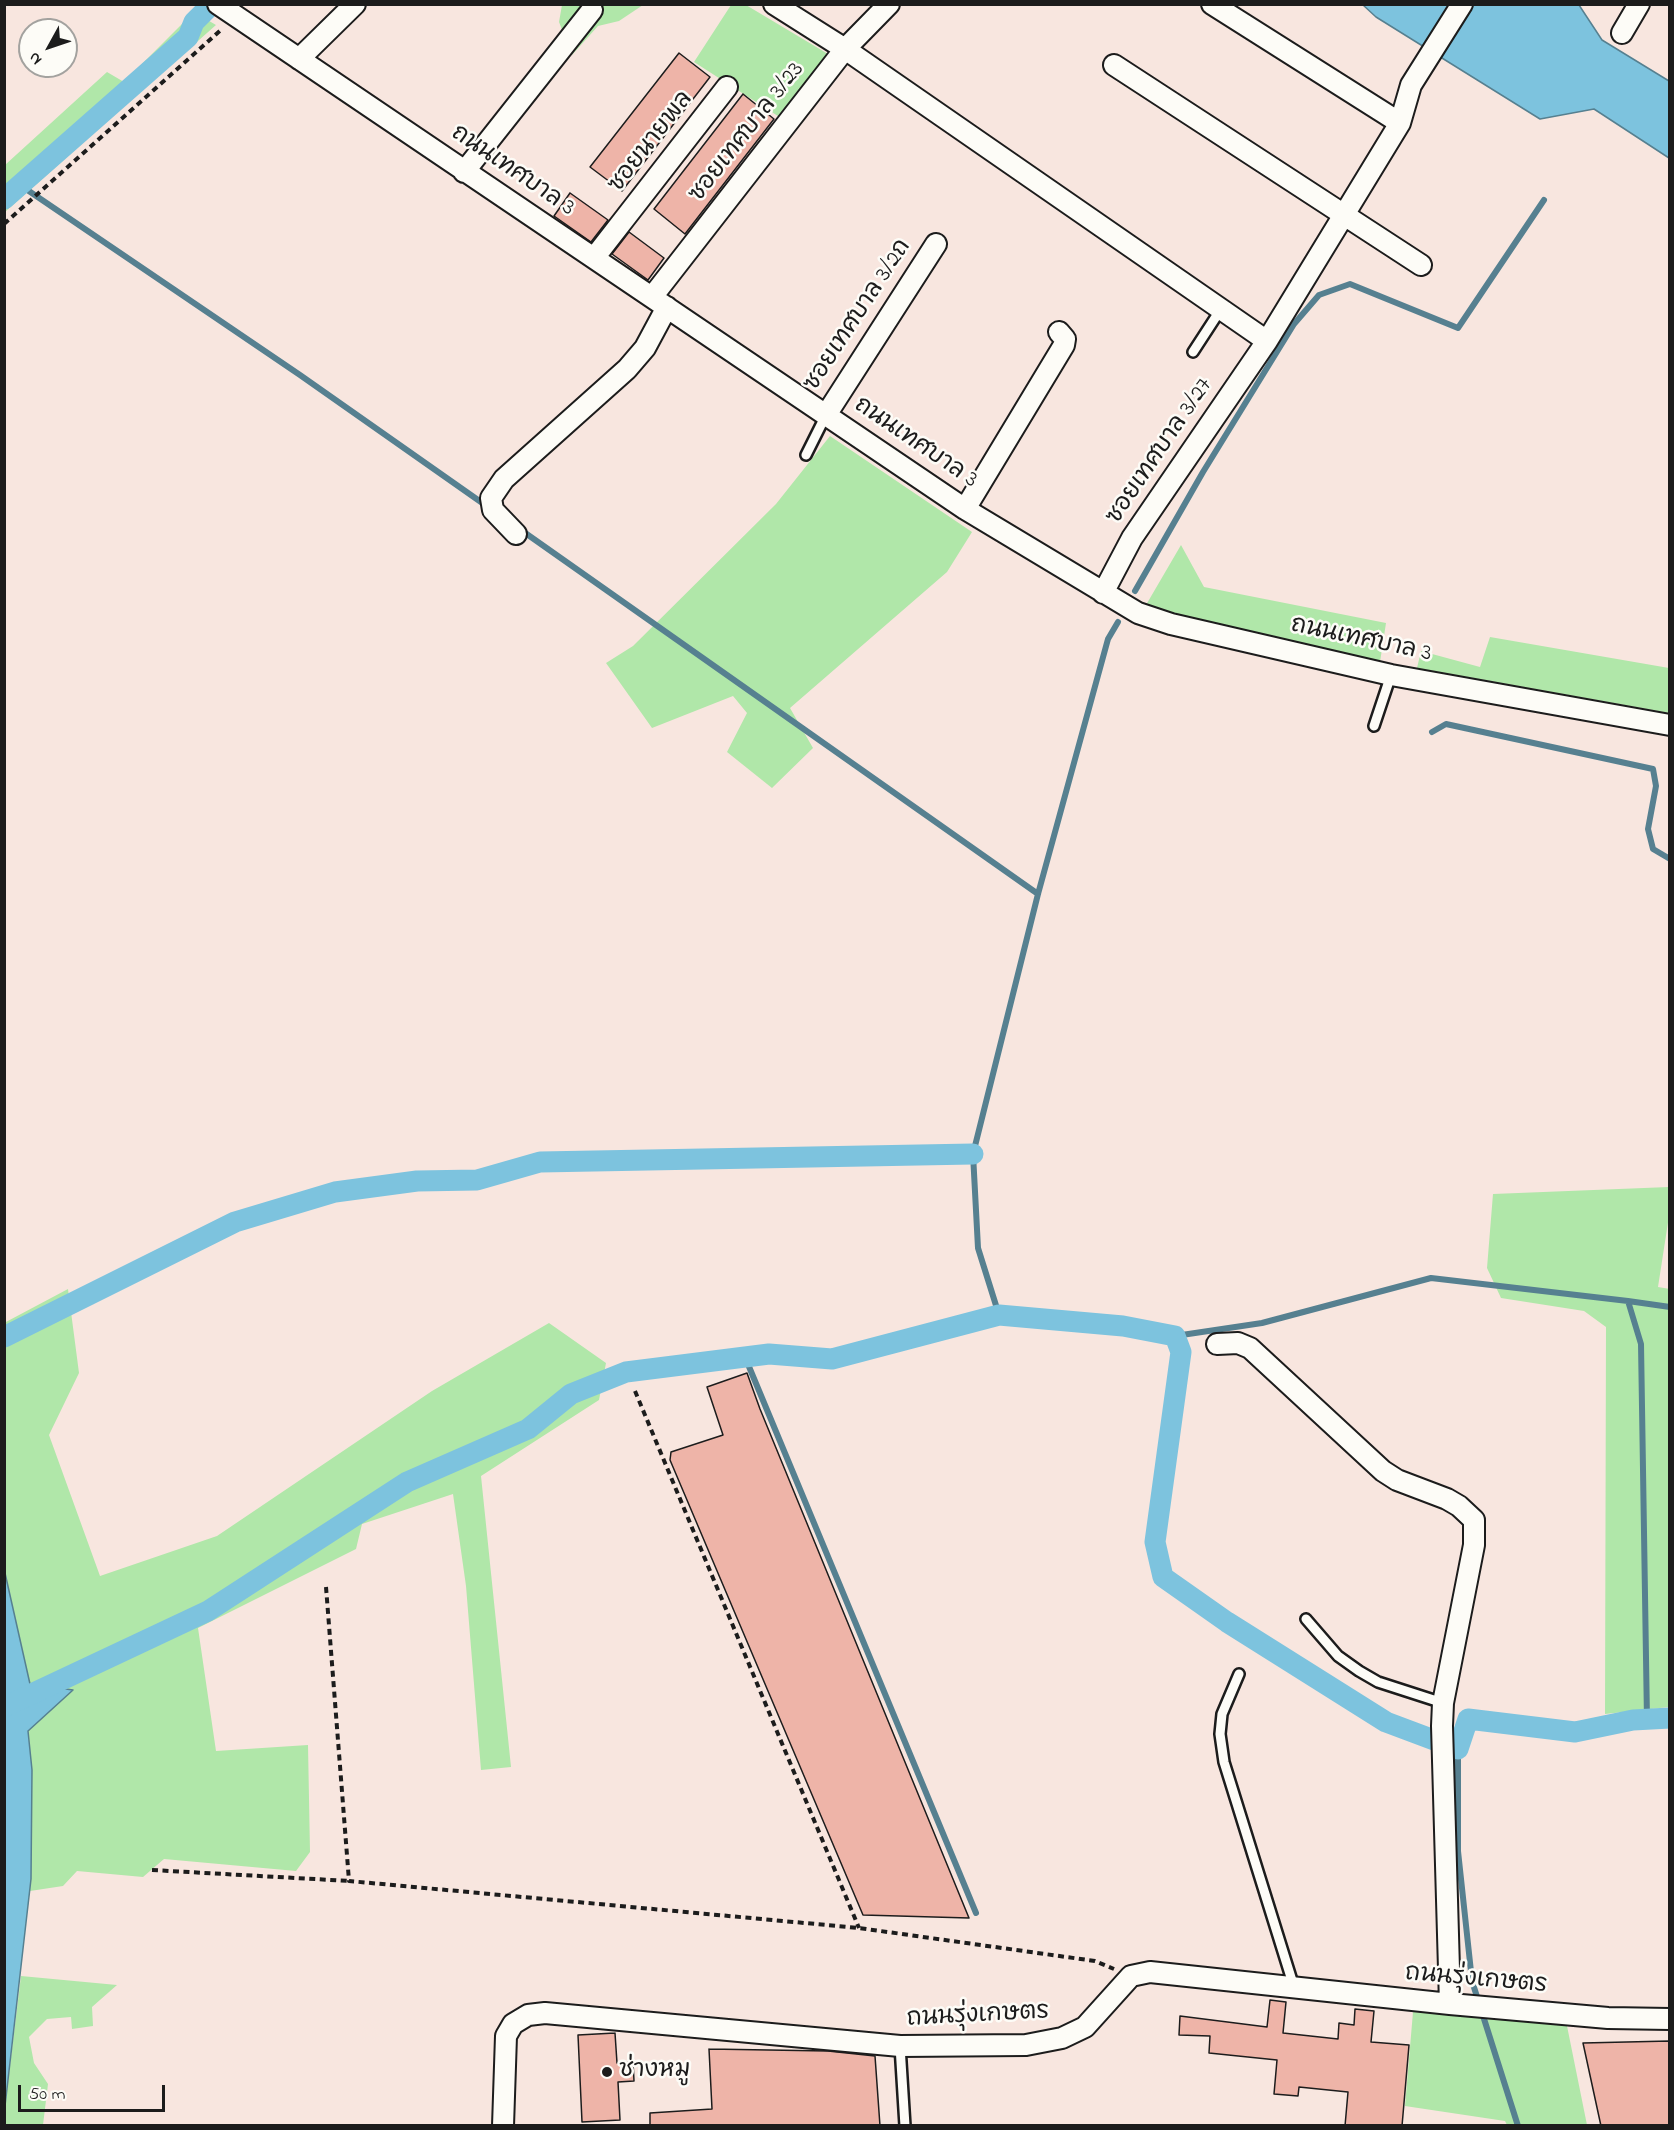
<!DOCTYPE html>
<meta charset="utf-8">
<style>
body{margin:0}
#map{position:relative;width:1674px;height:2130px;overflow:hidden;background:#f8e6df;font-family:"Indie Flower",sans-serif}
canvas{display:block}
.frame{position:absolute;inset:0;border:6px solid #1c1c1c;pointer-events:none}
.north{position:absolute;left:18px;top:18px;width:60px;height:60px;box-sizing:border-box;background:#fdfcf7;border:2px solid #a3a29f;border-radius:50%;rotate:230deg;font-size:16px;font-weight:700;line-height:24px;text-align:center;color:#1c1c1c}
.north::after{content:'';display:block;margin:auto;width:21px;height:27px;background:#1c1c1c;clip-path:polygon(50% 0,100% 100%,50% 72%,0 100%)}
.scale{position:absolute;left:18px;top:2085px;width:147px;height:27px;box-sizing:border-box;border:3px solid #1c1c1c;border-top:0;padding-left:8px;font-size:18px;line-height:21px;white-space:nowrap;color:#1c1c1c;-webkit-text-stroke:4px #fdfcf7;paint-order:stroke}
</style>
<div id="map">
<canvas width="1674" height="2130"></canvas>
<div class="frame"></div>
<div class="north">N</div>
<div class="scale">50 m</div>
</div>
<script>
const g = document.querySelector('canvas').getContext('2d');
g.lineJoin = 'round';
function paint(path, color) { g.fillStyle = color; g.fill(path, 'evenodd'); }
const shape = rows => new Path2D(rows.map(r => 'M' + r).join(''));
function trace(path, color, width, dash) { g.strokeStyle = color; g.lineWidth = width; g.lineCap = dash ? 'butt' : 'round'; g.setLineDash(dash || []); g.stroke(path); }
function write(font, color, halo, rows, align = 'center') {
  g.font = font + ' "Indie Flower","Playpen Sans Thai",sans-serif'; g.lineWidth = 5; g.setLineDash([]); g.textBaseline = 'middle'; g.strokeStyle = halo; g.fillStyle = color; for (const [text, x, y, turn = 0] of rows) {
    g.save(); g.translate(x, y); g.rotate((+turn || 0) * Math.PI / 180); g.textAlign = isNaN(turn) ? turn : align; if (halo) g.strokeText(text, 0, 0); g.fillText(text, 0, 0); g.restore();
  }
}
paint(shape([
 [562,5,643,5,619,21,598,26,572,55,559,22],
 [731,5,746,5,828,54,781,118,694,62],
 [194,12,216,25,5,212,5,165,107,72,124,82],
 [830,436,972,532,947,572,790,708,813,748,772,788,727,752,747,713,733,696,652,728,606,663,633,646,776,504],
 [1181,545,1204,587,1386,623,1380,662,1217,625,1146,605],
 [1490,637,1669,668,1669,713,1417,668,1421,651,1480,667],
 [1669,1187,1669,1216,1658,1287,1670,1289,1669,1707,1605,1714,1606,1327,1584,1311,1501,1298,1487,1268,1493,1194],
 [68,1289,79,1373,49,1435,100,1576,217,1536,432,1391,549,1323,606,1363,599,1400,481,1476,511,1767,481,1770,466,1586,453,1494,362,1524,356,1549,198,1628,216,1751,308,1745,310,1852,296,1871,164,1859,143,1877,77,1871,63,1886,30,1891,32,1770,28,1731,57,1686,30,1685,5,1573,4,1323],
 [21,1976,117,1985,92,2007,93,2026,72,2029,71,2017,47,2019,29,2037,34,2063,48,2084,43,2125,5,2126,5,2106],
 [1413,2012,1566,2021,1587,2125,1507,2125,1505,2121,1405,2106]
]), '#b0e7a9');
const water = shape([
 [1363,5,1579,5,1602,40,1669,81,1669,158,1594,109,1540,119,1376,17,1363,5],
 [5,1573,30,1684,73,1690,28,1731,32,1770,31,1879,5,2106,5,1573]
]);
paint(water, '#7dc3de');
trace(water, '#568090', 1.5);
trace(shape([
 [20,185,300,375,488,507],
 [521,530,1038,894],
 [1135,591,1203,472,1294,324,1319,295,1350,284,1458,328,1544,200],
 [1432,732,1446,724,1653,769,1656,786,1648,829,1653,849,1670,859],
 [1628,1301,1670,1307],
 [999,1315,978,1248,973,1154,1038,894,1108,639,1118,622],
 [1175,1336,1262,1323,1431,1278,1628,1301,1641,1344,1647,1720],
 [745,1357,976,1913],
 [1458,1749,1458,1851,1472,1981,1518,2126]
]), '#568090', 6);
trace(shape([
 [4,199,188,37,194,22,212,4],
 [4,1337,235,1222,335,1192,417,1181,477,1180,540,1162,973,1154],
 [4,1707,208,1611,407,1482,528,1429,571,1394,626,1372,769,1354,832,1359,999,1315,1123,1326,1175,1336,1181,1352,1155,1542,1163,1577,1227,1622,1386,1722,1458,1749,1468,1719,1575,1732,1633,1720,1670,1718]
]), '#7dc3de', 21);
const building = shape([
 [679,53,710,77,622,191,590,167,679,53],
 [743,94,774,119,685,234,654,209,743,94],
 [570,193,608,220,591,242,554,216,570,193],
 [629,232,664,258,648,280,612,254,629,232],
 [747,1373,760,1409,969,1918,863,1915,670,1460,671,1452,723,1435,707,1387,747,1373],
 [1270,2000,1286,2002,1283,2033,1338,2039,1339,2023,1354,2025,1355,2009,1374,2011,1371,2042,1409,2045,1402,2126,1345,2126,1348,2092,1299,2087,1298,2096,1274,2094,1277,2060,1209,2053,1210,2036,1179,2035,1180,2016,1267,2027,1270,2000],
 [615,2033,617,2063,633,2062,634,2081,618,2082,620,2120,582,2122,578,2035,615,2033],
 [1670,2041,1670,2126,1601,2126,1583,2043,1670,2041],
 [709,2049,828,2051,875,2056,880,2126,650,2126,650,2113,712,2109,709,2049]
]);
paint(building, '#eeb4a8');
trace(building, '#1c1c1c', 1.5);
const lane = shape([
 [1193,352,1221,309],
 [806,455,826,415],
 [1374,726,1391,675],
 [1306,1619,1338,1656,1359,1671,1378,1682,1443,1703],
 [1239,1674,1222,1714,1220,1734,1224,1762,1294,1987],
 [900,2046,905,2126]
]);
const street = shape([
 [218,4,965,509,1138,613,1171,624,1391,675,1670,725],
 [774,4,845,49,1267,341],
 [1212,4,1400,123],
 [1622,33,1639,4],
 [299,59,355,4],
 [1114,65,1421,265],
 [464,172,592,10],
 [594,258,727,87],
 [652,297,845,49,889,4],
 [826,415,936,244],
 [965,509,1064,345,1065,339,1059,332],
 [516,534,493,510,491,498,504,479,627,369,645,348,667,307],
 [1103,593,1132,538,1267,341,1400,123,1411,85,1462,4],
 [1217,1344,1238,1343,1250,1348,1383,1471,1397,1480,1447,1499,1459,1506,1474,1520,1474,1545,1443,1703,1442,1726,1450,2004],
 [503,2126,506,2036,513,2024,528,2015,545,2013,900,2046,1026,2045,1062,2038,1085,2027,1131,1976,1150,1972,1450,2004,1608,2018,1670,2019]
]);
trace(lane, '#1c1c1c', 14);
trace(street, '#1c1c1c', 24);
trace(shape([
 [4,224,223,28],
 [635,1391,859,1928],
 [326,1587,349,1881,859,1928,1095,1961,1114,1969],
 [152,1870,349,1881]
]), '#1c1c1c', 4, [6, 4.5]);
trace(lane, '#fdfcf7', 9);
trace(street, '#fdfcf7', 20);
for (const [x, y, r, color] of [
 [607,2072,6,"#1c1c1c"]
]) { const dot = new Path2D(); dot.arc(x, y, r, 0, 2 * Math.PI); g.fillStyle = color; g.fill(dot); trace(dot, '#fdfcf7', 2); }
write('24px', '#1c1c1c', '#fdfcf7', [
 ["ซอยเทศบาล 3/23",748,133,-52],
 ["ซอยนายพล",652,143,-52],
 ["ถนนเทศบาล 3",512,172,34],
 ["ซอยเทศบาล 3/2ถ",859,316,-57],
 ["ถนนเทศบาล 3",915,444,34],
 ["ซอยเทศบาล 3/27",1161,452,-56],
 ["ถนนเทศบาล 3",1361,641,12],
 ["ถนนรุ่งเกษตร",1476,1981,5],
 ["ถนนรุ่งเกษตร",978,2017,-3]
]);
write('24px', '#1c1c1c', '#fdfcf7', [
 ["ช่างหมู",619,2072]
], 'left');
</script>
